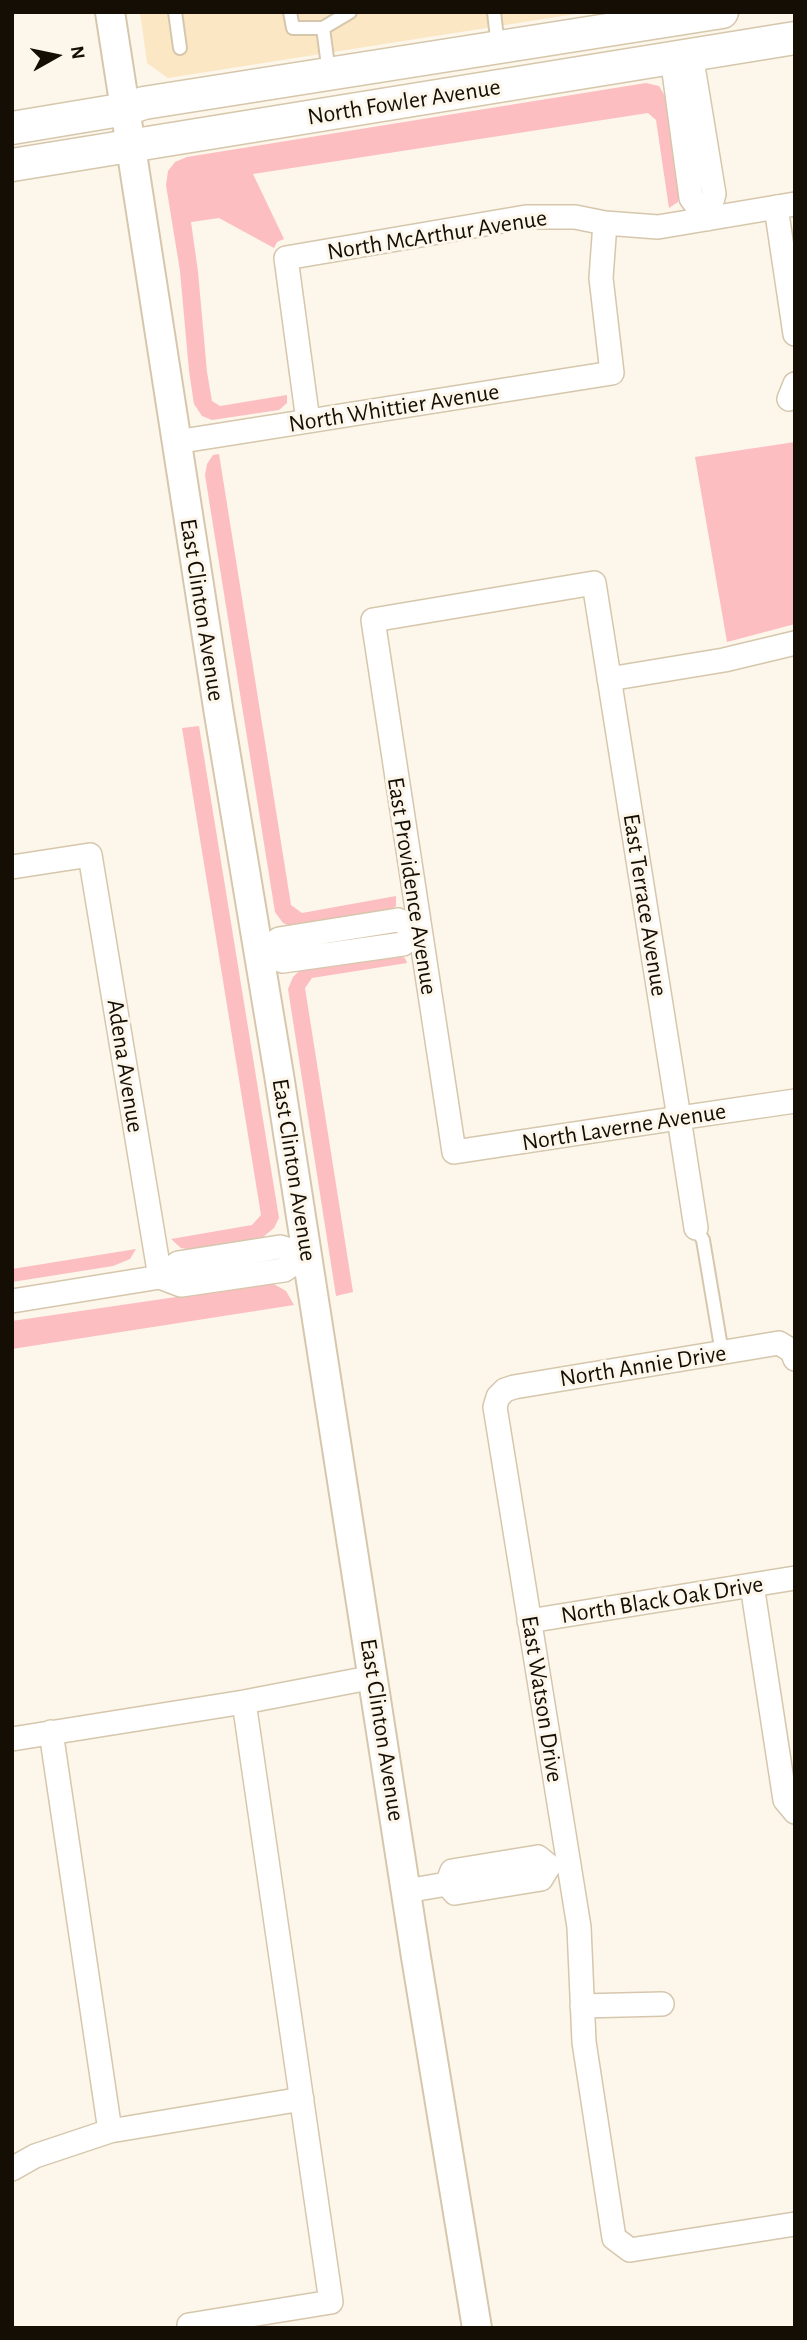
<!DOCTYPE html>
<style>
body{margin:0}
#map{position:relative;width:807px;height:2340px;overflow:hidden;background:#fcf6eb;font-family:"Alegreya Sans",sans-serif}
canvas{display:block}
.frame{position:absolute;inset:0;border:14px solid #140e05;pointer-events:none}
.north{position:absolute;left:21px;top:21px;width:70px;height:70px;-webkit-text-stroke:5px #fcf6eb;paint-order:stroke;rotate:81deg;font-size:19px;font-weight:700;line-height:28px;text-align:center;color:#140e05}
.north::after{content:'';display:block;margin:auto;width:24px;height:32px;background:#140e05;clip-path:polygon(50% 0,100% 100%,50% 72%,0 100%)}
</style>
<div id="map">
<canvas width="807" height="2340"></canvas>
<div class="frame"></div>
<div class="north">N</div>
</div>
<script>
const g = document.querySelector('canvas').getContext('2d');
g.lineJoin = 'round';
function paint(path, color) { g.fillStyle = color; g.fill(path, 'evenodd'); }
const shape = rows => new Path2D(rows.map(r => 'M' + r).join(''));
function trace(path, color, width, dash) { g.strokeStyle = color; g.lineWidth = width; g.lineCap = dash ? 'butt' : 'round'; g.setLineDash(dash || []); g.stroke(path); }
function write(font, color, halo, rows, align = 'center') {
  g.font = font + ' "Alegreya Sans",sans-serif'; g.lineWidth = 6; g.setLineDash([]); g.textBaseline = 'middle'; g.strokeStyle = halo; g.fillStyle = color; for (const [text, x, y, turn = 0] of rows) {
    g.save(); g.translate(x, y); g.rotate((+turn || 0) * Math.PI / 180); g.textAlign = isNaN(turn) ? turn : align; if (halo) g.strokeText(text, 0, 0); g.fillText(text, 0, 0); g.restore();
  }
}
paint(shape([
 [140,12,588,12,168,78,147,63]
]), '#fbe7c4');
paint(shape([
 [646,83,659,86,665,96,680,190,678,202,669,208,656,120,648,113,253,174,284,239,277,242,274,248,219,218,191,222,198,272,207,372,212,401,220,406,287,395,287,403,279,410,212,420,202,416,194,404,189,371,180,271,166,185,168,171,175,162,187,157],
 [795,442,795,624,727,642,695,457],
 [219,454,291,905,302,913,396,896,396,906,388,912,292,927,283,923,275,912,205,475,207,464,213,455],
 [199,726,279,1218,274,1228,263,1237,193,1250,181,1248,171,1239,252,1225,261,1215,182,728],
 [396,954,405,958,407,963,312,978,305,988,353,1292,336,1296,288,989,293,977,300,970],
 [136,1249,130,1259,113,1266,12,1282,12,1269],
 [272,1283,286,1291,294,1305,12,1349,12,1321]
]), '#fcbec1');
const service = shape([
 [175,12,180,48],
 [290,12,293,28,323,28,329,73],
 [494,12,498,47],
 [323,28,350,12],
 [696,1228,703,1240,722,1353]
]);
const minor = shape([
 [691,54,714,194,707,219],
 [672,57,691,198,707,219],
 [776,207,795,334],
 [789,399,795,384],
 [308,421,286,258,526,217,575,217,605,223,658,227,795,204],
 [176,442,612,373,601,278,605,223],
 [609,679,724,660,795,643],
 [12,867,90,855,160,1277],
 [398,920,418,930,403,944,283,961,260,954,279,939,398,920],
 [696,1228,679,1118,594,583,373,620,454,1152,679,1118,795,1101],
 [160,1277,181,1285,284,1270,307,1255],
 [12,1301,160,1277,178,1263,280,1247,307,1255],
 [795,1359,792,1351,779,1343,514,1387,505,1390,498,1397,495,1407,579,1927,584,2042,614,2238,630,2250,795,2224],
 [752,1585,785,1800,795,1812],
 [529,1621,795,1578],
 [12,1739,244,1702,374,1677],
 [538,1857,549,1866,541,1879,455,1893,447,1884,452,1871,538,1857],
 [406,1891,447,1884],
 [582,2006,662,2004],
 [110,2131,302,2099],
 [12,2169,35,2156,110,2131,51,1732],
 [190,2328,189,2325,331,2302,244,1702]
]);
const tertiary = shape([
 [110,12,219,714,279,1075,416,1957,477,2328]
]);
const secondary = shape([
 [12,128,126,109,144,103,722,12],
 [12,165,795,38]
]);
trace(service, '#d6c7ac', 16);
trace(minor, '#d6c7ac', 26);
trace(tertiary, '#d6c7ac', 32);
trace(secondary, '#d6c7ac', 35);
trace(service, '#fff', 12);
trace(minor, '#fff', 23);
trace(tertiary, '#fff', 28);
trace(secondary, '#fff', 32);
write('24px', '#140e05', '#fcf6eb', [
 ["North Fowler Avenue",404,102,-9],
 ["North McArthur Avenue",437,235,-9],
 ["North Whittier Avenue",394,408,-9],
 ["East Clinton Avenue",202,610,81],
 ["East Providence Avenue",412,886,81],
 ["East Terrace Avenue",645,905,81],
 ["Adena Avenue",125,1066,81],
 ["North Laverne Avenue",624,1127,-9],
 ["East Clinton Avenue",294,1170,81],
 ["North Annie Drive",643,1366,-9],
 ["North Black Oak Drive",662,1600,-9],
 ["East Watson Drive",542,1699,81],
 ["East Clinton Avenue",382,1730,81]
]);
</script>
